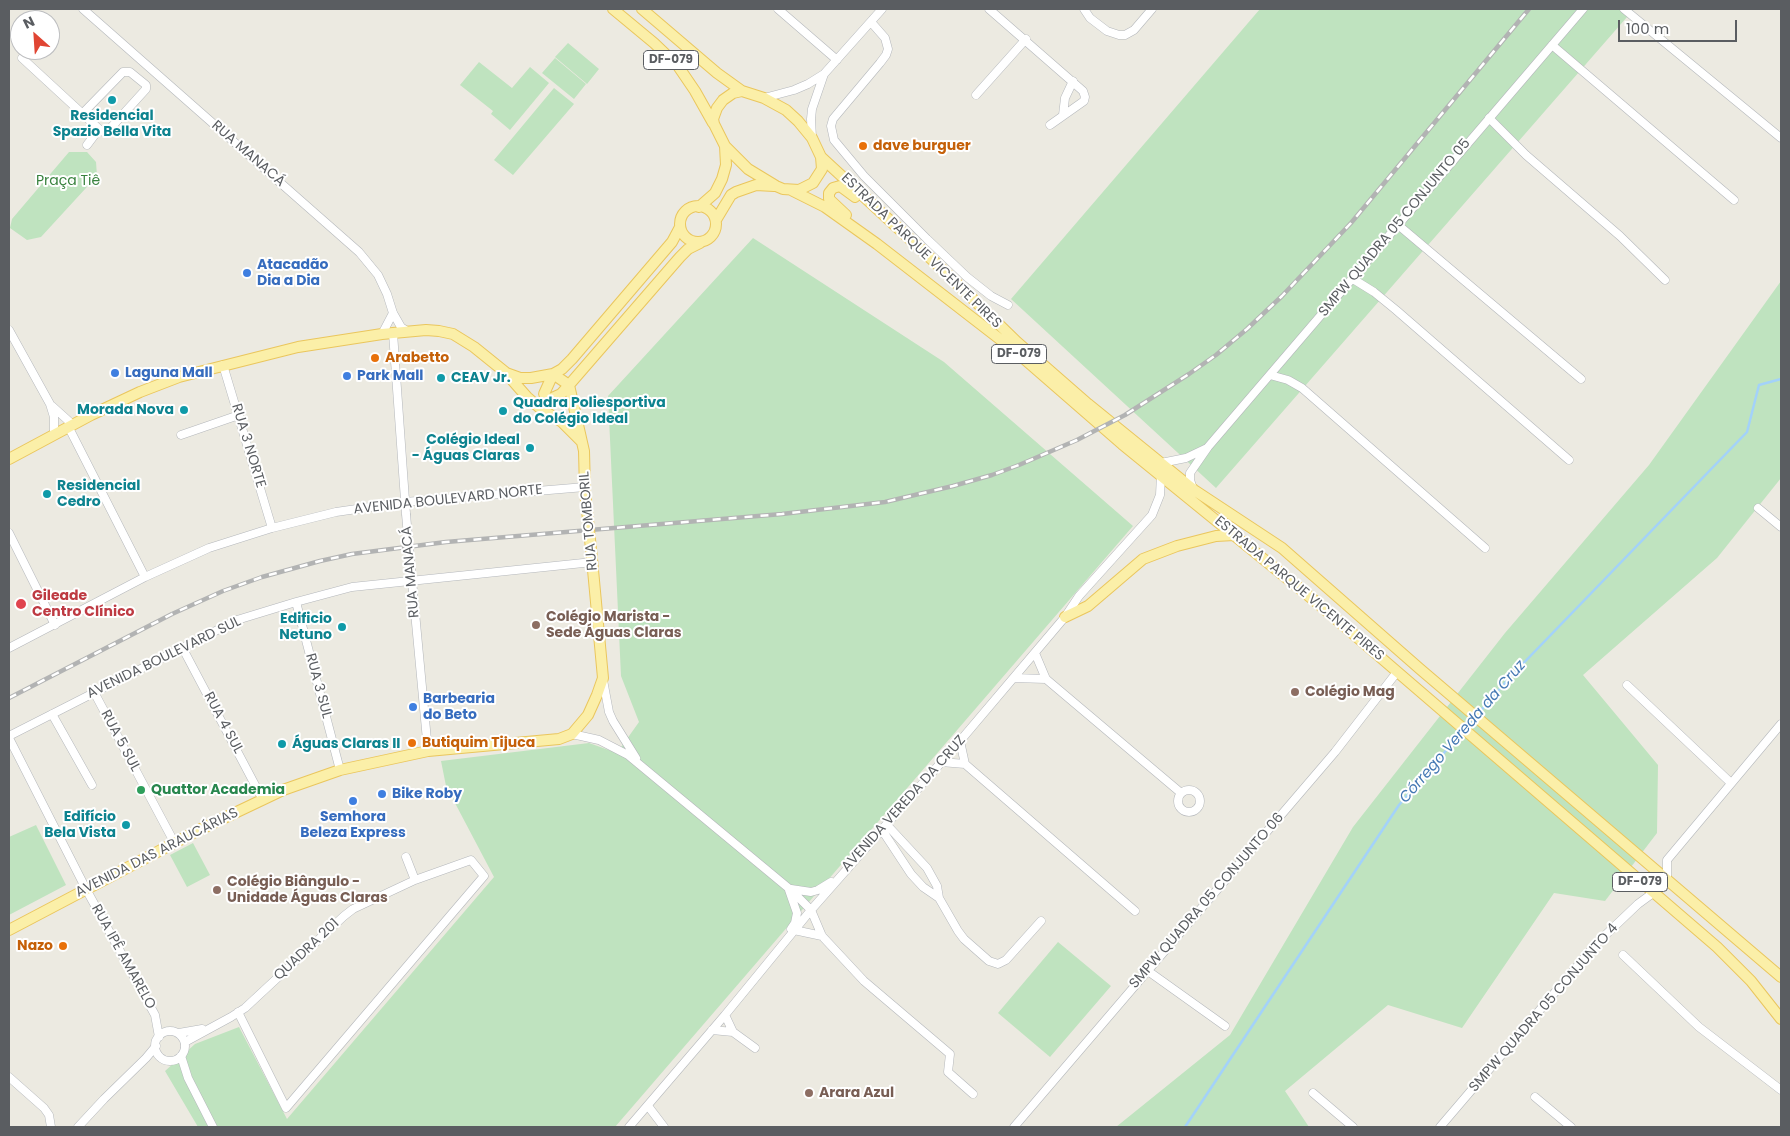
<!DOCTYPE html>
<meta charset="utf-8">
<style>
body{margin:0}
#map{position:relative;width:1790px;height:1136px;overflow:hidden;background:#eceae1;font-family:Poppins,sans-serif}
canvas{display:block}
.frame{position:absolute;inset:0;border:10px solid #5a5d61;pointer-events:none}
.north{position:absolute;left:10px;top:10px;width:50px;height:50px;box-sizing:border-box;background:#fff;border:1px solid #bdbec0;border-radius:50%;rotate:334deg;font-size:14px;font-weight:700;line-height:20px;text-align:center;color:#5a5d61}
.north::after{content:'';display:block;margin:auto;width:18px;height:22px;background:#e04533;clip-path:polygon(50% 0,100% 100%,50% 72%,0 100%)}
.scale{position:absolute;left:1618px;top:20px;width:119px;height:22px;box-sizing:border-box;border:2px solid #5a5d61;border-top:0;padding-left:6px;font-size:15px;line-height:18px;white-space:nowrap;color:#5a5d61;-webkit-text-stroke:4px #fff;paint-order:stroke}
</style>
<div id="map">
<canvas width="1790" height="1136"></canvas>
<div class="frame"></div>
<div class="north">N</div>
<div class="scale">100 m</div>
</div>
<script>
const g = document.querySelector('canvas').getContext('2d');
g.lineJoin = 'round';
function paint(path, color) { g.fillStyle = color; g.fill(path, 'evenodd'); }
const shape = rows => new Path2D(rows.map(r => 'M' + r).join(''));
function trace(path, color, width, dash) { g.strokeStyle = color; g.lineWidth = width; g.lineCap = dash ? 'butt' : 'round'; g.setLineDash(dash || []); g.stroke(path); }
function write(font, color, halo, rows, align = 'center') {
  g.font = font + ' Poppins,sans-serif'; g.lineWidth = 4; g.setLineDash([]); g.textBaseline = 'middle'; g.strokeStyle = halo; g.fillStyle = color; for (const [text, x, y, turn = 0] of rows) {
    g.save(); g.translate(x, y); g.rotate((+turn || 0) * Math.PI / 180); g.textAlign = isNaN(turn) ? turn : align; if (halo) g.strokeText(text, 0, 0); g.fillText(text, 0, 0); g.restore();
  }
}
paint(shape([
 [1260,9,1634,9,1216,488,1011,299],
 [568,43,599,69,587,84,555,57],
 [555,58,586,84,574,99,542,73],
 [479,62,512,88,530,67,549,83,510,130,491,114,493,111,460,85],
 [554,88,574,104,513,175,494,160],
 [69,152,87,152,96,162,97,176,41,237,27,240,10,228,12,219],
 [753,238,944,362,1133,526,615,1127,198,1127,165,1071,195,1044,239,1027,287,1119,494,877,446,786,441,761,589,743,617,753,639,722,621,676,608,396],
 [1781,281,1781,478,1717,558,1583,675,1658,765,1657,833,1605,901,1554,893,1462,1028,1388,1005,1285,1091,1309,1127,1116,1127,1230,1035,1353,827,1505,633,1649,465],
 [36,825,66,885,9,915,9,837],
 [193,843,210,875,187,887,170,855],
 [1058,942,1111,986,1050,1057,998,1013]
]), '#bfe3bf');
trace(shape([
 [1477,715,1511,676,1747,432,1759,385,1781,379],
 [1466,728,1474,719],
 [1185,1127,1399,805,1462,732]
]), '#a3d2fa', 2.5);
const minor = shape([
 [83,9,359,252,378,275,387,294,393,313,401,327,407,331],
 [778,9,837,60],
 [989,9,1083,91,1085,97,1084,101,1050,125],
 [1084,9,1090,18,1107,31,1119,35,1125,35,1134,30,1152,9],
 [1624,9,1781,138],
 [871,22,885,38,888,49,886,55,880,63,833,119,831,126,834,140,864,176,927,239,967,277,991,296,1008,305],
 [1552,45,1734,200],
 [22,58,99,129,87,145],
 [976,95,1026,39],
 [764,98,794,90,808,84,824,74,882,9],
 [83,113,123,72,130,72,146,85,146,89,107,132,103,132,99,129],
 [1063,115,1065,98,1073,81],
 [1489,118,1526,155,1620,236,1665,280],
 [812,138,811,119,812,109,824,74],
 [1397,224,1581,379],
 [1353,279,1374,292,1396,310,1569,460],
 [9,330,50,404,54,417,54,434],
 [393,333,406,514],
 [382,334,393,313],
 [223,365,272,528],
 [1270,375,1288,380,1302,388,1485,548],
 [52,406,72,424],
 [68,426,145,577],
 [181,435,239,415],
 [1161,463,1186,458,1207,448],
 [1193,489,1190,480,1190,473,1208,447,1583,9],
 [1758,508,1781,527],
 [9,533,55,625],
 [410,559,428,751],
 [296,602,340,770],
 [182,647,263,800],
 [9,648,145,577,209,548,272,528,336,512,405,502,585,487],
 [1035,653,1046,679,1181,793],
 [1014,678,1046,679],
 [603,680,609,712,613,721,636,758],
 [1627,685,1731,783],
 [94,692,174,842],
 [52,714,92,785],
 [572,734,599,740,628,755,792,891,811,910,822,936,864,981,950,1054,948,1072,973,1094],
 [9,736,237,620,296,602,352,587,593,562],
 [9,738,86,889,155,1015,159,1037],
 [960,741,965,764],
 [941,762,965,764,1135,911],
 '1178 801a11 11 0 1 1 22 0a11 11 0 1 1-22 0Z',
 [887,825,927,868,937,886,939,898,958,931,964,939,989,961,998,964,1006,960,1041,921],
 [882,830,911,874,923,887,939,898],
 [1667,880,1667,860,1781,724],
 [791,889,811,892,818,890,831,882],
 [789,890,797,913,795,923,791,929],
 [794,930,822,936],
 [1623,955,1699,1027,1781,1090],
 [1148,971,1225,1026],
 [238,1012,286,1108,484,876,471,860,415,880],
 [725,1015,733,1032,755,1048],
 [712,1030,733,1032],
 '155 1046a15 15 0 1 1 30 0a15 15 0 1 1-30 0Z',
 [179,1033,202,1029],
 [185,1042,231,1017,245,1008,344,916,353,909,415,880,406,857],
 [181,1056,188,1078,213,1127],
 [9,1077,44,1108,49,1115,51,1127],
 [1313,1093,1353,1127],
 [1535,1097,1571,1127],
 [648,1106,664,1127],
 [78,1127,104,1099,146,1058,156,1046],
 [629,1127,725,1015,811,910,960,741,1065,617,1079,596,1152,515,1160,495,1161,475],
 [1014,1127,1335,752,1397,672],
 [1440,1127,1597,943,1638,904,1653,893]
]);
const major = shape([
 [613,9,654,43,678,66,695,91,713,123],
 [642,9,717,73,742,91,764,98,786,110,798,121,812,138,821,157,822,169,813,183,799,190,783,189,776,186,748,169,725,146,714,124,713,119,717,108,723,100,733,93,742,91],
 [821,157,939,266,1017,342,1088,404,1194,490,1282,548,1420,669,1781,977],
 [791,190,825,207,877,244,970,316,1014,350,1122,444,1315,601,1717,947,1751,981,1781,1019],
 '680 224a18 18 0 1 1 36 0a18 18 0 1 1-36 0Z',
 [699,207,715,193,722,179,726,165,725,146],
 [846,215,829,199,829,193,833,188,840,186,855,197],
 [716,220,731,195,736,192,756,185,774,186],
 [506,373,520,378,531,378,553,374,562,369,572,359,672,242,680,227],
 [553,374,544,394,547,399,550,399,561,394,569,385,680,257,688,249,700,243],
 [553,374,569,385,584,451,585,491],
 [9,459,91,415,140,392,179,377,298,347,382,334,426,330,439,331,453,334,474,347,505,372,527,397,541,409,562,422,582,442],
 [1065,617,1088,606,1143,559,1177,546,1216,536,1234,535],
 [9,930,199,830,283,790,340,770,428,751,559,739,572,734,588,715,597,695,603,678,592,559]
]);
trace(minor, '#b4b7bb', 9);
trace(major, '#eac65d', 12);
trace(minor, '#fff', 8);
trace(major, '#fbefa8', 10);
const rail = shape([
 [9,698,172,614,223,591,262,577,320,561,352,554,446,542,782,514,885,502,953,486,992,475,1019,465,1077,440,1125,415,1189,374,1216,355,1247,329,1282,296,1351,223,1529,9]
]);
trace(rail, '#b2b3b3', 4.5);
trace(rail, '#fff', 2.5, [8]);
const minorBridge = shape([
 [406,514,410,559]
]);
const majorBridge = shape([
 [585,491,592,559]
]);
trace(minorBridge, '#b4b7bb', 9, []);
trace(majorBridge, '#eac65d', 12, []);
trace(minorBridge, '#fff', 8);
trace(majorBridge, '#fbefa8', 10);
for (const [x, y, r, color] of [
 [112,100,5,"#0f9aa8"],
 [863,146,5,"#e8710a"],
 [247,273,5,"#3f7fe0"],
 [375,358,5,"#e8710a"],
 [115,373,5,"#3f7fe0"],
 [347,376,5,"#3f7fe0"],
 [441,378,5,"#0f9aa8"],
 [184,410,5,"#0f9aa8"],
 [503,411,5,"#0f9aa8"],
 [530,448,5,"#0f9aa8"],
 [47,494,5,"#0f9aa8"],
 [21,604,6,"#e0444e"],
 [536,625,5,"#8d6e63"],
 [342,627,5,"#0f9aa8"],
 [1295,692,5,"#8d6e63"],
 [413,707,5,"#3f7fe0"],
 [412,743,5,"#e8710a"],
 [282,744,5,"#0f9aa8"],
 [141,790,5,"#2e9e5b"],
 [382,794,5,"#3f7fe0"],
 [353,801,5,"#3f7fe0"],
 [126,825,5,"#0f9aa8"],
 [217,890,5,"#8d6e63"],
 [63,946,5,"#e8710a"],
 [809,1093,5,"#8d6e63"]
]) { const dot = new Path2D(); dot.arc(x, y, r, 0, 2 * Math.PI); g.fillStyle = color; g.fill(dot); trace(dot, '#fff', 2); }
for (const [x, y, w] of [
 [671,60,55],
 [1019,354,55],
 [1640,882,55]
]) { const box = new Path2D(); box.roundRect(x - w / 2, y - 9.5, w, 19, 4); g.fillStyle = '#fff'; g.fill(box); trace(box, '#5a5d61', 1); }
write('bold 12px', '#5a5d61', null, [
 ["DF-079",671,60],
 ["DF-079",1019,354],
 ["DF-079",1640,882]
]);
write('bold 14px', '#0d838f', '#fff', [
 ["Residencial",112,116,"center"],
 ["Spazio Bella Vita",112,132,"center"],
 ["CEAV Jr.",451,378],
 ["Quadra Poliesportiva",513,403],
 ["do Colégio Ideal",513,419],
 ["Morada Nova",174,410,"right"],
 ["Colégio Ideal",520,440,"right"],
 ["- Águas Claras",520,456,"right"],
 ["Residencial",57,486],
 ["Cedro",57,502],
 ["Edificio",332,619,"right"],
 ["Netuno",332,635,"right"],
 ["Águas Claras II",292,744],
 ["Edifício",116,817,"right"],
 ["Bela Vista",116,833,"right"]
], 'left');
write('bold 14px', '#c56008', '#fff', [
 ["dave burguer",873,146],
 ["Arabetto",385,358],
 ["Butiquim Tijuca",422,743],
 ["Nazo",53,946,"right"]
], 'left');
write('14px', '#5a5d61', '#fff', [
 ["RUA MANACÁ",248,154,41],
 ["SMPW QUADRA 05 CONJUNTO 05",1395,228,-50],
 ["ESTRADA PARQUE VICENTE PIRES",921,251,44],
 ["RUA 3 NORTE",248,446,73],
 ["AVENIDA BOULEVARD NORTE",448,500,-6],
 ["RUA TOMBORIL",589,521,-95],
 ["RUA MANACÁ",411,572,-95],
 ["ESTRADA PARQUE VICENTE PIRES",1299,589,40],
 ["AVENIDA BOULEVARD SUL",164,658,-26],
 ["RUA 3 SUL",318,686,75],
 ["RUA 4 SUL",223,723,62],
 ["RUA 5 SUL",120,741,62],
 ["AVENIDA VEREDA DA CRUZ",904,804,-48],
 ["AVENIDA DAS ARAUCÁRIAS",157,853,-27],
 ["SMPW QUADRA 05 CONJUNTO 06",1207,901,-49],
 ["QUADRA 201",307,950,-43],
 ["RUA IPÊ AMARELO",123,957,61],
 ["SMPW QUADRA 05 CONJUNTO 4",1544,1008,-49]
]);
write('14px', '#39823e', '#fff', [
 ["Praça Tiê",68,181]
]);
write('bold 14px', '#366cbe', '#fff', [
 ["Atacadão",257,265],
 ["Dia a Dia",257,281],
 ["Laguna Mall",125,373],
 ["Park Mall",357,376],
 ["Barbearia",423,699],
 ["do Beto",423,715],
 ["Bike Roby",392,794],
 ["Semhora",353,817,"center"],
 ["Beleza Express",353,833,"center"]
], 'left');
write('bold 14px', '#be3a42', '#fff', [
 ["Gileade",32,596],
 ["Centro Clínico",32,612]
], 'left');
write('bold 14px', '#785e54', '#fff', [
 ["Colégio Marista -",546,617],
 ["Sede Águas Claras",546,633],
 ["Colégio Mag",1305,692],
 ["Colégio Biângulo -",227,882],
 ["Unidade Águas Claras",227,898],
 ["Arara Azul",819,1093]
], 'left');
write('bold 14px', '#27864d', '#fff', [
 ["Quattor Academia",151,790]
], 'left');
write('italic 15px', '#4478b3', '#fff', [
 ["Córrego Vereda da Cruz",1463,732,-49]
]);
</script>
